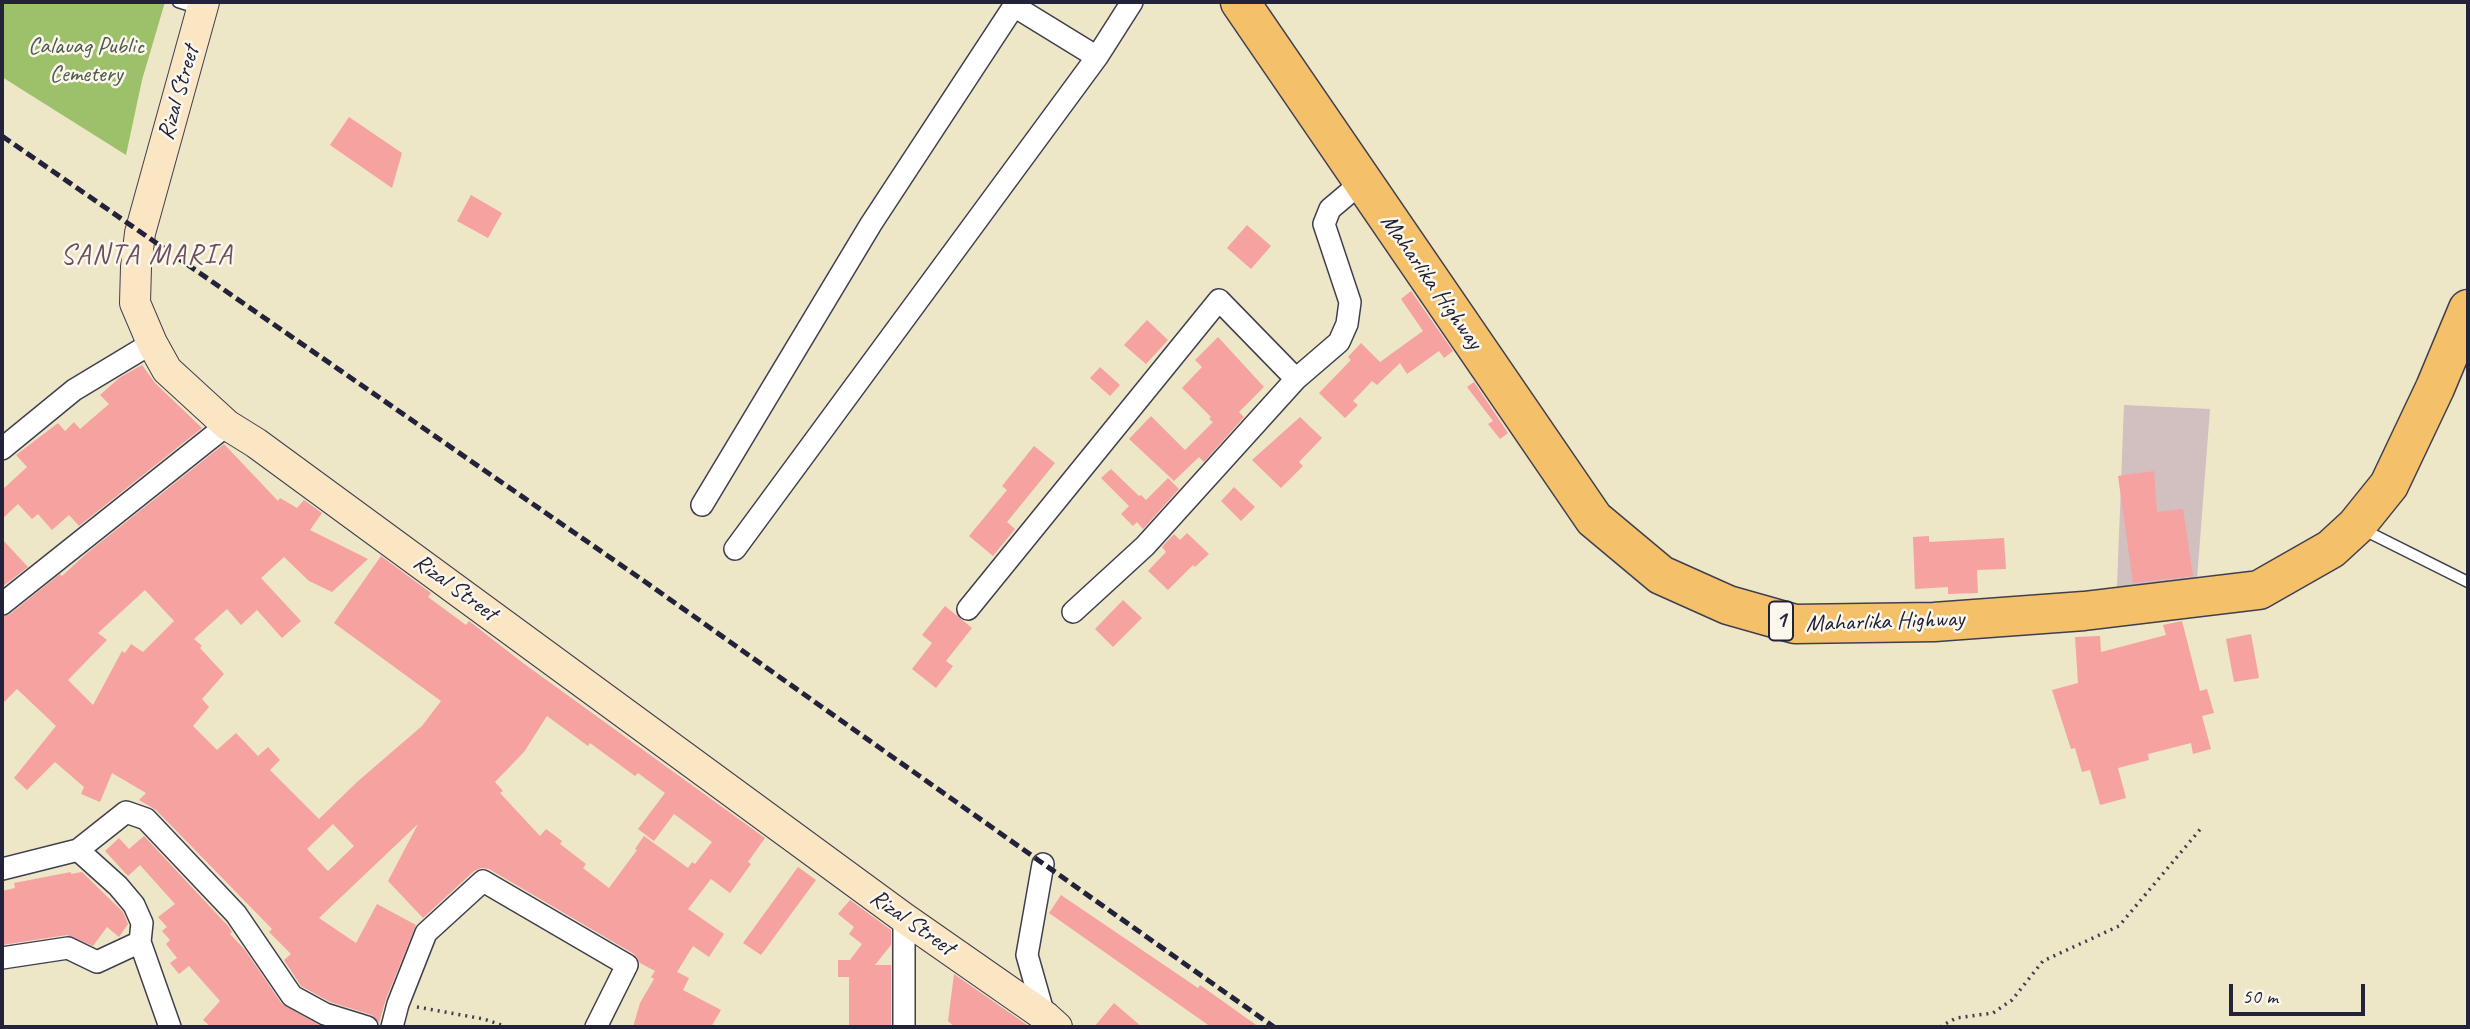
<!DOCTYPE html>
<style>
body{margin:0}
#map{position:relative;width:2470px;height:1029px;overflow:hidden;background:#ede6c7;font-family:Caveat,sans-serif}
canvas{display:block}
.frame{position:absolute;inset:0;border:4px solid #22223b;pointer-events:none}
.scale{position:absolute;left:2229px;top:984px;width:136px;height:32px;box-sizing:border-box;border:4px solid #22223b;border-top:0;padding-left:9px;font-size:21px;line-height:24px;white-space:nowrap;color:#22223b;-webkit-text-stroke:5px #fbf7ec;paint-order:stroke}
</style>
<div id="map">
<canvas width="2470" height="1029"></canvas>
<div class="frame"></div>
<div class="scale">50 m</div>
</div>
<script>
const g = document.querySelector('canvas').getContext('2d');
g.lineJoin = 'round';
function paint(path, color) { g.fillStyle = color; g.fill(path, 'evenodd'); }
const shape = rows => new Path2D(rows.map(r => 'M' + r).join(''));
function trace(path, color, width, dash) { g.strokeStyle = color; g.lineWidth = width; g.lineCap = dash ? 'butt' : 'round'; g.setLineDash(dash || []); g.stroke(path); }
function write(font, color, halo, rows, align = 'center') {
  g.font = font + ' Caveat,sans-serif'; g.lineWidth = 5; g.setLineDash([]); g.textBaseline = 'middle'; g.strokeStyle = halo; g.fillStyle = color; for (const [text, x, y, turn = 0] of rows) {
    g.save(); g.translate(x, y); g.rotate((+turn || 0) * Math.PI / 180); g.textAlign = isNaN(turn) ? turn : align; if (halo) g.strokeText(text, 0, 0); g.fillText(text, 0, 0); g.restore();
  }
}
paint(shape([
 [2124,405,2210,409,2197,579,2117,587]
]), '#d2bfc0');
paint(shape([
 [2,2,165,2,142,80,126,155,2,77]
]), '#9dc16b');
paint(shape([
 [349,117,402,153,392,188,330,145],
 [471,195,502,213,488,238,457,221],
 [1247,225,1271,246,1251,269,1227,248],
 [1411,291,1453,351,1444,358,1439,351,1407,374,1400,363,1377,385,1372,381,1353,401,1358,405,1345,418,1319,393,1351,360,1348,357,1361,343,1380,362,1423,331,1401,299],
 [1147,320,1168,340,1146,364,1124,345],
 [1218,337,1264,387,1239,412,1244,417,1204,462,1199,457,1174,481,1129,439,1151,416,1185,450,1213,422,1209,419,1211,417,1182,388,1202,367,1195,360],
 [142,365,155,383,202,428,79,526,69,515,52,530,38,514,32,519,18,504,2,519,2,490,27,467,16,455,58,423,65,431,74,422,80,429,109,404,100,395,119,378],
 [1100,367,1120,385,1110,396,1090,378],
 [1474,382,1508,433,1500,439,1488,424,1493,421,1467,387],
 [1300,417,1322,438,1299,462,1303,466,1281,488,1252,460],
 [224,444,278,501,280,498,297,508,304,500,322,513,310,530,368,559,332,592,309,581,284,557,261,578,301,621,282,638,257,610,241,625,227,609,194,639,202,646,200,648,224,674,202,699,209,707,193,726,217,750,236,733,258,756,268,747,280,760,270,770,319,819,357,782,422,726,441,701,334,623,381,556,431,593,428,597,466,625,469,621,523,663,765,838,748,862,751,864,730,893,711,879,688,909,724,934,709,957,693,946,677,972,689,978,683,990,721,1010,711,1027,633,1027,640,1003,654,979,651,977,655,971,640,963,634,954,489,869,481,868,474,871,423,918,388,881,418,824,319,918,356,943,377,904,416,925,386,999,379,1023,372,1015,330,1002,301,986,284,960,291,954,269,932,272,929,156,810,139,800,146,793,112,773,100,802,81,794,84,787,55,762,27,790,14,778,56,726,17,689,2,704,2,617,10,614,60,574,62,576,87,553],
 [145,590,174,621,143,652,131,644,125,653,122,651,93,705,68,680,107,640,98,633],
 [547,716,588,746,590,743,635,776,638,773,665,793,638,829,654,841,674,814,712,842,695,864,692,862,688,868,644,836,635,849,637,850,609,888,583,868,586,864,560,844,562,841,546,829,540,836,500,793,503,791,495,782,524,752],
 [333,824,354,846,328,871,307,849],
 [1034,446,1055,463,1007,522,1015,529,993,556,969,536,1007,490,1002,486],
 [1111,469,1139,496,1141,495,1146,500,1168,478,1179,489,1143,529,1137,522,1133,526,1121,514,1129,506,1101,478],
 [2154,471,2157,512,2183,509,2193,576,2133,583,2118,476],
 [1234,487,1255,507,1241,521,1221,501],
 [1187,533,1209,554,1195,567,1193,565,1168,590,1148,571,1166,552,1162,547,1174,534,1180,540],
 [1929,536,1929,542,2004,538,2006,569,1977,570,1978,593,1948,594,1948,587,1915,589,1913,537],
 [2,539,28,567,2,587],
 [1123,600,1142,618,1113,647,1095,629],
 [945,606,972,628,946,661,953,666,936,688,912,669,932,643,922,635],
 [2182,621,2200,691,2207,689,2214,713,2202,716,2211,749,2193,754,2191,743,2148,754,2149,760,2118,768,2126,798,2100,805,2090,770,2082,772,2075,748,2071,749,2052,690,2078,683,2075,637,2100,636,2101,652,2166,635,2163,625],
 [2251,634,2259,678,2234,682,2226,639],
 [144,836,229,927,232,932,230,934,245,950,282,1004,323,1027,211,1027,203,1020,220,1001,189,966,179,974,170,963,177,958,166,944,170,940,162,931,167,927,158,917,175,904,140,865,128,876,105,851,119,838,129,849],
 [798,867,816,880,761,955,743,943],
 [71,872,71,874,82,872,123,912,128,924,119,937,107,927,93,946,67,935,2,945,2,891,15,888,14,883],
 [1061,895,1198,988,1200,985,1259,1027,1211,1027,1049,913],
 [850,900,891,930,891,945,875,965,891,965,891,1025,849,1026,849,977,838,977,838,960,850,960,862,944,849,934,854,927,838,914],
 [954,974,1030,1027,955,1027,948,1021],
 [1114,1003,1142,1027,1094,1027]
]), '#f5a2a0');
const lane = shape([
 [178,2,200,9],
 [2362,529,2468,582]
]);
const street = shape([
 [2,449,74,390,152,343],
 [702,505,871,224,1014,6,1097,57],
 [735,549,1097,57,1132,2],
 [2,604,227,425],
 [968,609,1219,300,1296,379],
 [1073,612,1145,546,1296,379,1339,342,1347,324,1350,302,1324,224,1330,209,1362,182],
 [78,850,118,886,134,905,142,923,140,942,170,1027],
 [1043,864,1027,955,1046,1022],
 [2,869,78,850,126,812,146,819,236,914,292,996,325,1014,367,1027],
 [904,918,904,1027],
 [2,958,68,948,97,962,140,942],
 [392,1027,398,1004,426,933,483,881,627,965,596,1027]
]);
const secondary = shape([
 [204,2,140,233,136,267,135,303,152,343,167,370,227,425,256,443,904,918,1046,1017,1057,1027]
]);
const highway = shape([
 [1240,2,1594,519,1661,575,1728,605,1795,624,1934,622,2084,611,2259,590,2331,549,2356,526,2389,485,2435,388,2468,309]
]);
trace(lane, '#403f50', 13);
trace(street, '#403f50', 24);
trace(secondary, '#403f50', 32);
trace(highway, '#403f50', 41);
trace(shape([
 [417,1007,484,1019,507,1027],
 [1940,1027,1956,1018,1993,1013,2012,1000,2043,961,2119,926,2203,826]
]), '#403f50', 3.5, [2, 5]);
trace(lane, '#fff', 10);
trace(street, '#fff', 21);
trace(secondary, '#fbe6c3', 30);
trace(highway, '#f4c16a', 38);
trace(shape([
 [2,136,644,581,1274,1027]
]), '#22223b', 5, [10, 5]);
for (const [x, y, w] of [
 [1781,621,24]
]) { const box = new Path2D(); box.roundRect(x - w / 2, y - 19.5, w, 39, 5); g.fillStyle = '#fbf7ec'; g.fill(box); trace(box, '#22223b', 2); }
write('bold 23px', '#22223b', null, [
 ["1",1781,621]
]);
write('24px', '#4d5a4c', '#fbf7ec', [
 ["Calauag Public",86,47],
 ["Cemetery",86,75]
]);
write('24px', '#22223b', '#fbf7ec', [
 ["Rizal Street",179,93,-74],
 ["Maharlika Highway",1431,282,55],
 ["Rizal Street",455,588,36],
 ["Maharlika Highway",1885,622,-2],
 ["Rizal Street",912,923,35]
]);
g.letterSpacing = '2px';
write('28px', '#6c4f5e', '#fbf7ec', [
 ["SANTA MARIA",147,256]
]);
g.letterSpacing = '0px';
</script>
